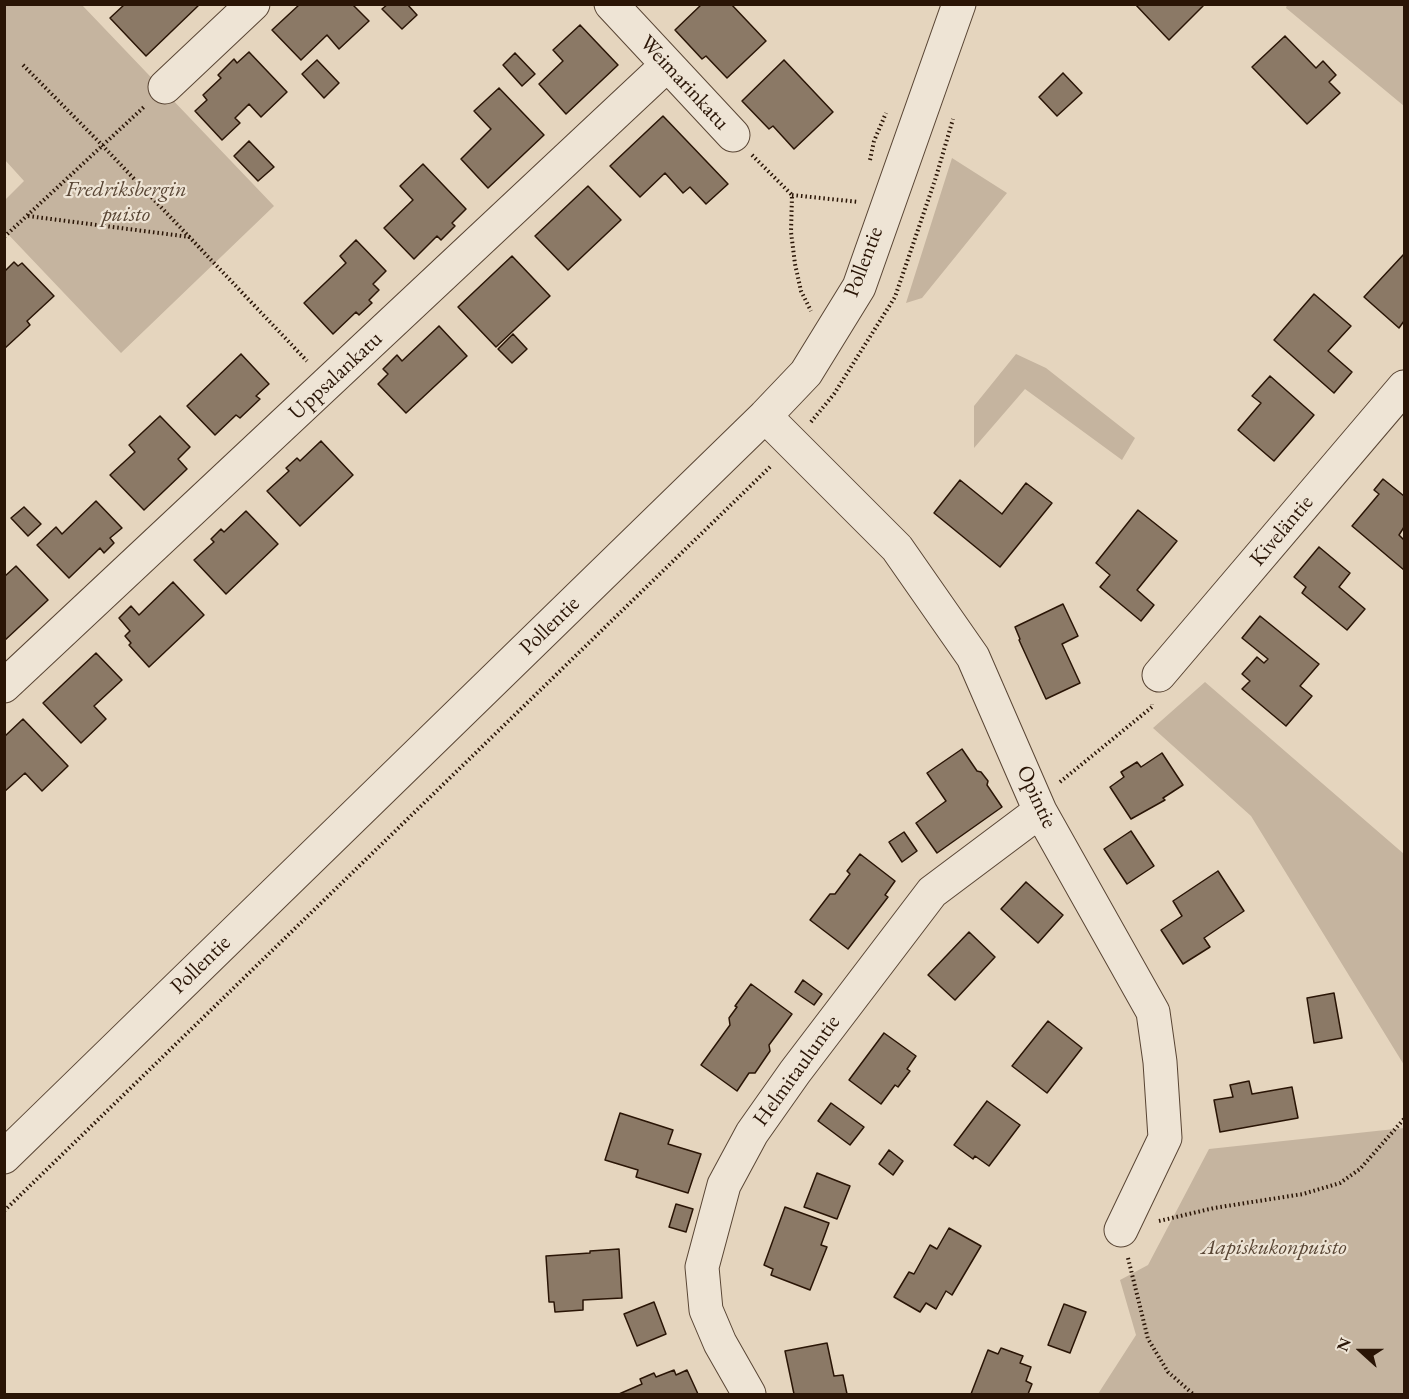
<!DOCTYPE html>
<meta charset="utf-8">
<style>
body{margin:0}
#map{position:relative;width:1409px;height:1399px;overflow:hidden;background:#e5d5be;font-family:"EB Garamond",serif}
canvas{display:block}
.frame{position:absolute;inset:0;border:6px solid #2a1506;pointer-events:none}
.north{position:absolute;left:1331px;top:1321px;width:60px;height:60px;-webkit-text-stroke:4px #eee4d5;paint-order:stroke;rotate:291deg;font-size:16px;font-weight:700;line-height:24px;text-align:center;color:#2a1506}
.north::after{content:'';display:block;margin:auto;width:21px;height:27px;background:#2a1506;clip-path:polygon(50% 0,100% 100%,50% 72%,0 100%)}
</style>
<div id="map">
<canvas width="1409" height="1399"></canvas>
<div class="frame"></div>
<div class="north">N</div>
</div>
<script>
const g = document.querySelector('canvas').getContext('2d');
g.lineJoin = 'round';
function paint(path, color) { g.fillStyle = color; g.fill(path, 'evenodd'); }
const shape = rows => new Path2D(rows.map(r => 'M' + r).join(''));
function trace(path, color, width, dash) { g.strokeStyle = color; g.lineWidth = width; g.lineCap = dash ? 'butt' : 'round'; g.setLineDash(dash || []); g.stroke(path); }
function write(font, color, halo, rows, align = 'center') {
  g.font = font + ' "EB Garamond",serif'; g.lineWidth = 4.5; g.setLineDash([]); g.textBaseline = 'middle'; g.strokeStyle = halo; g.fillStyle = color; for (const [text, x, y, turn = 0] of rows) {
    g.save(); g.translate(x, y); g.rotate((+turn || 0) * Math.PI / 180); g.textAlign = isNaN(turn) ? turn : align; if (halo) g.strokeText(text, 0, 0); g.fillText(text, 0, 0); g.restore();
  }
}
paint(shape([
 [5,5,82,5,274,206,121,353,5,231,5,200,24,181,5,160],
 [1287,5,1404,5,1404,106,1286,8],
 [952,158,1007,193,922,298,906,303],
 [1016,354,1046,368,1135,438,1122,460,1025,389,974,448,974,406],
 [1205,682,1404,854,1404,1065,1251,816,1153,728],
 [1404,1128,1404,1394,1098,1394,1136,1335,1120,1280,1148,1265,1209,1149]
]), '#c5b49f');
const building = shape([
 [125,4,200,4,146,56,110,18,125,4],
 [300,4,352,4,369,21,339,49,327,35,301,60,272,30,300,4],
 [388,4,407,4,417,15,402,29,382,9,388,4],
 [702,4,731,4,766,41,727,78,706,56,702,59,675,30,702,4],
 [1135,4,1201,4,1203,6,1169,40,1135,4],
 [580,25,618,65,566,114,539,84,563,61,553,50,580,25],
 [1285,36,1316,68,1323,61,1336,75,1329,82,1340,93,1307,124,1252,67,1285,36],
 [249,52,287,92,261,117,249,104,235,118,240,123,222,140,195,111,207,100,203,95,221,78,218,75,234,59,237,63,249,52],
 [515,53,535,74,522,86,503,65,515,53],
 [317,60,339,83,324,98,302,74,317,60],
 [784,60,833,112,794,149,773,126,769,129,742,101,784,60],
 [1063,73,1082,93,1057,116,1039,97,1063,73],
 [499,88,544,135,488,188,461,159,491,129,474,111,499,88],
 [663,116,728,184,706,204,690,187,683,193,665,173,640,197,610,166,663,116],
 [249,141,274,167,258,181,234,156,249,141],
 [423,164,466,209,452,223,455,226,441,240,437,236,414,259,384,228,413,200,400,186,423,164],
 [588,186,621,220,568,270,535,236,588,186],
 [356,240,386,271,373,284,379,290,369,300,372,303,359,315,356,312,333,334,304,303,346,263,340,256,356,240],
 [1404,254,1404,321,1399,328,1364,297,1404,254],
 [512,256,550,296,496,347,458,307,512,256],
 [14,262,18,266,22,263,54,296,27,321,30,325,4,349,4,272,14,262],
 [1314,294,1351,326,1328,351,1352,372,1334,393,1274,340,1314,294],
 [439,326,467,356,406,413,378,384,388,374,383,369,397,355,402,361,439,326],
 [513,334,527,349,512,363,498,349,513,334],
 [241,354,269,384,256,396,260,399,240,418,236,415,215,435,187,406,241,354],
 [1270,376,1314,415,1274,461,1238,430,1261,403,1252,396,1270,376],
 [160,416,190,447,178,459,187,469,144,510,110,475,135,452,129,445,160,416],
 [321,441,353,475,300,526,267,491,289,471,286,468,297,458,300,461,321,441],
 [1383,479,1404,496,1404,527,1399,535,1404,540,1404,570,1352,526,1379,494,1374,490,1383,479],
 [960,480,1002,514,1026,483,1052,503,1000,567,934,513,960,480],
 [96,501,122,528,110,538,114,543,104,553,100,548,69,578,37,545,56,527,62,534,96,501],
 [24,507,41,524,28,536,11,518,24,507],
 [1138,510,1177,541,1137,590,1154,605,1141,621,1100,587,1110,575,1096,563,1138,510],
 [246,511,278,544,226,594,194,560,214,542,211,539,221,529,224,532,246,511],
 [1319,547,1350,573,1339,587,1365,609,1347,630,1302,593,1306,587,1294,577,1319,547],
 [16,566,48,600,4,641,4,577,16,566],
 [173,582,204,615,149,667,129,645,131,643,125,636,130,631,119,618,131,606,139,615,173,582],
 [1063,604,1078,636,1062,644,1080,683,1046,699,1019,640,1020,639,1015,627,1063,604],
 [1260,616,1319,664,1300,686,1312,696,1286,726,1242,689,1250,681,1242,674,1257,657,1264,663,1268,659,1242,638,1260,616],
 [96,653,122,680,94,706,106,719,81,743,43,703,96,653],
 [23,719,68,766,42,791,25,773,4,792,4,737,23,719],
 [962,749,977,771,981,772,988,781,987,785,1002,807,937,853,916,823,946,801,927,773,962,749],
 [1162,753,1183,785,1163,798,1165,800,1131,819,1110,787,1124,777,1121,772,1137,762,1141,767,1162,753],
 [1131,831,1154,866,1127,884,1104,849,1131,831],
 [904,832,917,851,902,862,889,842,904,832],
 [860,854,895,881,885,895,888,897,848,949,810,920,830,894,835,894,850,874,847,871,860,854],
 [1218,871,1244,911,1204,938,1210,947,1183,964,1161,930,1182,916,1173,901,1218,871],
 [1026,882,1063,915,1038,943,1001,909,1026,882],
 [969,932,995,957,955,1000,928,975,969,932],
 [803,980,822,994,814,1005,795,992,803,980],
 [751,984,792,1014,769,1045,770,1051,755,1073,749,1073,737,1091,701,1065,730,1025,729,1018,737,1007,735,1006,751,984],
 [1334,993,1342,1038,1314,1043,1307,998,1334,993],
 [1048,1021,1082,1048,1047,1093,1012,1066,1048,1021],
 [884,1033,916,1056,907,1069,910,1071,898,1087,895,1085,881,1104,849,1080,884,1033],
 [1249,1081,1252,1094,1292,1087,1298,1118,1220,1132,1214,1100,1233,1097,1230,1085,1249,1081],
 [987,1101,1020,1125,989,1166,975,1156,973,1159,954,1145,987,1101],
 [831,1103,864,1127,850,1145,818,1121,831,1103],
 [620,1113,673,1130,668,1144,701,1154,688,1193,636,1177,638,1170,605,1160,620,1113],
 [889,1150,903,1161,893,1175,879,1164,889,1150],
 [817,1173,850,1186,837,1219,804,1207,817,1173],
 [676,1204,693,1209,686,1232,669,1227,676,1204],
 [785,1207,829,1223,821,1245,827,1247,810,1290,771,1275,773,1269,764,1265,785,1207],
 [949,1228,981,1246,952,1295,946,1291,936,1309,926,1303,920,1312,894,1297,909,1272,914,1274,930,1245,937,1249,949,1228],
 [619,1249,622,1298,583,1300,583,1310,555,1312,554,1302,549,1302,546,1256,590,1253,590,1251,619,1249],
 [654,1302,666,1334,637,1346,624,1314,654,1302],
 [1064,1304,1086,1312,1070,1353,1048,1345,1064,1304],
 [827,1343,834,1376,843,1375,847,1394,794,1394,785,1351,827,1343],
 [1001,1348,1023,1356,1020,1363,1031,1367,1026,1381,1032,1384,1028,1394,971,1394,988,1350,998,1354,1001,1348],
 [674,1370,676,1375,687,1370,698,1394,619,1394,642,1384,640,1379,654,1373,656,1377,674,1370]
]);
paint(building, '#8b7966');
trace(building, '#2a1506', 1.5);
const minor = shape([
 [611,4,733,135],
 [165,87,253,4],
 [765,416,897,548,973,657,1040,811,1153,1012,1160,1062,1165,1138,1121,1230],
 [1159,675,1404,387],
 [4,686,667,65],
 [4,1157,765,416,806,373,859,287,959,4],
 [749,1394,720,1343,706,1310,702,1267,724,1185,752,1133,795,1072,932,892,1040,811]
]);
trace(minor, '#594534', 35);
trace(shape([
 [23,65,102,145,307,361],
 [752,155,792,195,791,232,795,264,801,291,811,311],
 [870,160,874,141,886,113],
 [792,195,859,202],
 [28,216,190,237],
 [4,237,145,106],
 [811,422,834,394,895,297,936,177,953,119],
 [1060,782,1152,707,1152,704],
 [4,1211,772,465],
 [1159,1221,1214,1208,1303,1194,1340,1183,1360,1169,1404,1119],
 [1128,1258,1148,1339,1168,1372,1193,1394]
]), '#2a1506', 4, [1.5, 3]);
trace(minor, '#eee4d5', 33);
write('22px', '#2a1506', '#eee4d5', [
 ["Weimarinkatu",684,83,47],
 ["Pollentie",864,262,-69],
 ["Uppsalankatu",336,376,-43],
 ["Kiveläntie",1282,531,-50],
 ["Pollentie",550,626,-44],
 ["Opintie",1036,797,65],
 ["Pollentie",201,965,-44],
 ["Helmitauluntie",797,1071,-54]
]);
write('italic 22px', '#584534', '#eee4d5', [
 ["Fredriksbergin",126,190],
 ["puisto",126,215],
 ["Aapiskukonpuisto",1274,1248]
]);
</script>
